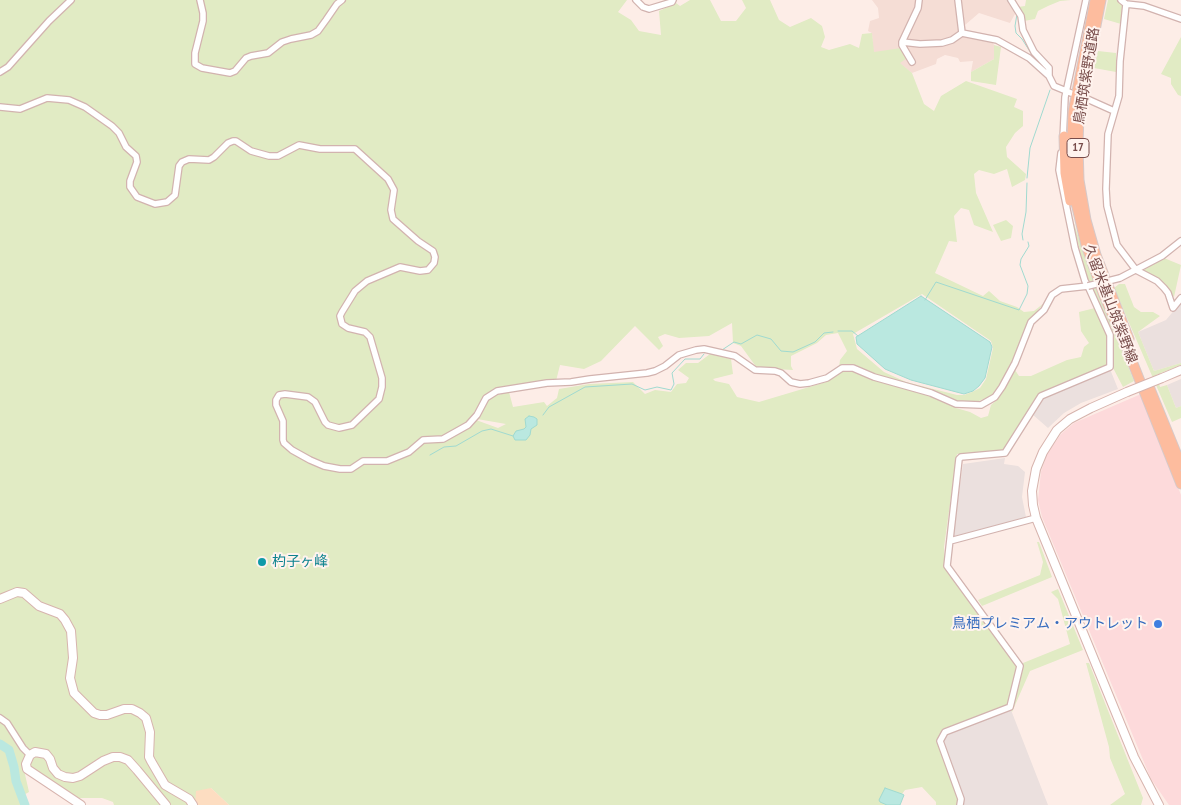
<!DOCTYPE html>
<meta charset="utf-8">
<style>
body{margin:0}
canvas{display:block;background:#fdede7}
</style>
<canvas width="1181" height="805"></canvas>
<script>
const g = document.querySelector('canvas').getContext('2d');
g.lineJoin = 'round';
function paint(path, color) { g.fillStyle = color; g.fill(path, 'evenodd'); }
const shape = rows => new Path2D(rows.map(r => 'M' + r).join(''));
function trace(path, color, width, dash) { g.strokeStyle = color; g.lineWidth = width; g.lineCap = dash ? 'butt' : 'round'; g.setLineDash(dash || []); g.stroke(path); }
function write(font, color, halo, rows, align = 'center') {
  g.font = font + ' "PT Sans Narrow","Noto Sans JP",sans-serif'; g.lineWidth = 4; g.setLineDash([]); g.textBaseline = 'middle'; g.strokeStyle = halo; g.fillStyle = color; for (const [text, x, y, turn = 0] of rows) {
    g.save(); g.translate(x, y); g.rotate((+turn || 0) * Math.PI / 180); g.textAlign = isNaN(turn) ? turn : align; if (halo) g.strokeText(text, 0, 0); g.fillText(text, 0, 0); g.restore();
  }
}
paint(shape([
 [872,0,1012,0,1015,14,1010,23,979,13,965,25,966,32,989,36,994,45,994,59,971,72,973,61,960,62,958,58,945,55,937,59,936,64,912,73,899,63,873,52,872,33,868,31,870,21,879,18,878,8]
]), '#f5ddd5');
paint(shape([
 [1141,394,1181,495,1181,805,1169,805,1151,779,1042,517,1038,500,1041,472,1047,454,1061,434,1074,423]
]), '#fddadb');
paint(shape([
 [1181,302,1181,363,1154,371,1138,332,1166,320],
 [1110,369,1118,389,1081,403,1064,413,1048,428,1032,414,1042,397],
 [1181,379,1181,406,1176,408,1167,385],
 [1005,458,1004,464,1018,466,1025,472,1022,497,1026,517,956,538,953,535,963,464],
 [1011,710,1048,805,962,805,963,797,943,740,947,732]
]), '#ebe0de');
paint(shape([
 [0,0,627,0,618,12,631,20,639,31,661,35,659,11,676,3,680,6,690,0,710,0,721,21,736,21,746,8,742,0,770,0,779,20,790,27,811,18,822,26,825,37,821,47,829,50,850,44,859,48,862,34,872,33,874,52,901,48,907,58,900,63,912,73,924,104,934,111,941,96,966,81,1017,99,1014,107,1023,111,1023,126,1015,133,1006,147,1007,157,1026,174,1025,180,1012,187,1007,169,994,174,979,170,974,174,976,193,993,232,974,225,969,210,961,208,954,216,957,242,949,241,935,273,983,296,989,291,1000,301,1017,307,1024,312,1034,311,1044,303,1030,320,1010,371,991,396,974,403,957,402,956,408,970,412,981,418,988,416,991,405,998,399,1015,370,1019,376,1031,376,1067,360,1081,357,1084,347,1089,343,1081,331,1079,312,1099,307,1087,276,1067,203,1090,271,1134,381,1123,387,1111,364,1039,394,1003,453,957,454,944,547,945,567,1018,666,1009,705,943,729,938,740,959,799,958,805,936,805,936,802,922,787,905,790,902,794,895,792,880,802,887,805,229,805,211,788,195,805,114,805,113,802,102,798,79,798,40,773,24,770,29,792,20,797,23,805,0,805],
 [922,294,991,341,993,348,986,379,980,388,972,392,964,395,957,395,906,382,884,372,857,349,853,334],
 [732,323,733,343,741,346,757,368,793,370,791,366,791,356,817,343,826,335,838,333,847,351,840,360,838,375,826,382,759,402,737,397,729,384,715,381,713,379,733,374,731,359,710,354,698,363,686,363,678,370,689,378,686,383,677,384,671,392,655,390,645,394,633,382,589,384,559,389,557,398,547,406,544,402,513,407,509,392,490,397,477,419,506,424,498,428,476,420,474,412,486,394,499,388,556,381,560,365,584,369,601,361,635,326,659,350,663,346,658,337,665,334,679,338,709,336],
 [1026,0,1071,0,1060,1,1048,6,1038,11,1035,19,1024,21,1018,7,1025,6],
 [1108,0,1117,0,1123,5,1121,24,1104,19],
 [1181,37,1181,96,1178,95,1171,84,1171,78,1161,74],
 [994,45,1001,47,996,85,971,81,971,72,994,59],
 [1098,51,1116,53,1116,72,1094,68],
 [1006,220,1013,226,1011,238,1001,241,993,225],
 [1164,258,1181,265,1174,297,1164,284,1142,271],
 [1119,284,1125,284,1134,307,1141,312,1153,312,1160,316,1138,332,1154,371,1181,363,1181,365,1156,375,1160,387,1167,385,1176,408,1181,406,1181,418,1172,422,1114,288],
 [1037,542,1039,542,1052,577,982,606,978,600,1040,575,1043,562],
 [1058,589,1083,650,1030,671,1012,712,1011,710,1023,663,1070,644,1058,599,1051,592],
 [1086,663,1089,663,1143,798,1141,805,1110,805,1125,794,1110,758,1109,747]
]), '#e1ebc4');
paint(shape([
 [211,788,229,805,195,805,196,791]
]), '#fdddc1');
const water = shape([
 [921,296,990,342,992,347,985,378,979,386,973,391,964,394,911,380,885,369,857,344,856,337,921,296],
 [529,416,534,417,537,419,537,425,531,429,530,435,526,440,515,440,513,436,516,431,524,429,526,427,525,419,529,416],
 [885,788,902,794,904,795,900,805,887,805,880,802,879,800,885,788]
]);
paint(water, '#bae8e0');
trace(water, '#a0dad0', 1);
trace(shape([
 [1007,0,1011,5],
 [1017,14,1015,26,1016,33,1022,39,1036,61,1040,63],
 [1027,178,1030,148,1050,90],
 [1023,240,1022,234,1026,212,1027,183],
 [925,300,936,282,1019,310,1027,294,1028,286,1020,265,1021,259,1029,246,1028,242],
 [838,331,852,331,858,336],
 [722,350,734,342,741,344,757,335,771,339,781,351,793,352,815,342,824,333,833,332],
 [543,415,549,407,585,387,632,384,645,390,657,387,671,390,674,384,672,373,685,359,700,359,704,354],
 [430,455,444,447,456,446,482,431,491,429,513,436]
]), '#a0dad0', 1);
trace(shape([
 [0,744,9,750,14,767,16,781,25,805]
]), '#bae8e0', 9);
const street = shape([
 [200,0,203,13,203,21,195,53,195,64,202,68,230,73,235,71,246,58,251,56,268,53,282,42,291,39,311,35,318,31,326,20,337,4,342,0],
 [636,0,643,7,649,9,672,2,673,0],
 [958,0,962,33],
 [1011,0,1021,16,1023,30,1034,52,1049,68,1049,76,1054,86,1071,93],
 [1121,0,1126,4,1144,6,1181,19],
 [1126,4,1120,61,1119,96,1108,134,1106,189,1107,206,1117,245,1136,270,1157,281,1164,288,1168,293,1173,308,1181,298],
 [962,33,997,40,1029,58,1049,76],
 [902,42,920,44,942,43,952,40,962,33],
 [912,62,902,45,902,42,918,8,919,0],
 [0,72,8,67,49,21,71,0],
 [1085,98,1114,111],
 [0,107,20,109,47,98,69,100,85,107,112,126,119,133,126,147,136,156,137,162,130,181,130,187,137,197,155,204,167,202,175,195,179,166,182,162,189,159,209,160,214,157,228,143,233,141,236,141,251,151,269,156,278,156,299,145,320,149,355,149,388,179,394,190,391,210,393,219,418,241,433,251,435,257,434,263,428,270,420,271,400,267,367,281,355,291,342,312,340,316,342,324,348,328,365,332,370,337,382,378,382,387,379,399,352,425,339,428,328,425,325,422,315,402,308,397,285,394,279,395,276,400,276,405,283,421,283,440,284,443,292,450,310,460,324,466,340,469,351,469,363,461,387,461,409,452,423,440,443,439,468,425,477,415,486,398,497,391,547,383,571,382,590,379,647,373,655,371,665,366,679,355,696,350,704,349,735,356,755,370,775,371,781,373,791,382,800,384,809,383,827,378,842,368,853,368,874,377,931,393,956,404,981,405,995,397,1002,387,1015,363,1031,322,1044,310,1052,295,1061,289,1088,286],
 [1063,139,1065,97,1086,0],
 [1120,278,1162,256,1181,241],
 [950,541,1036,518],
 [0,718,7,723,23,748,30,755],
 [960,805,961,799,940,741,945,732,1010,707,1020,666,947,566,959,459,961,457,1005,453,1041,396,1110,367,1110,335,1088,286,1085,281,1075,248,1059,170,1061,153]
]);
const secondary = shape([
 [1162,378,1181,370],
 [1127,392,1091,408,1070,419,1057,430,1043,452,1036,469,1032,491,1033,505,1036,518,1134,757,1159,805],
 [0,599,17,592,24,593,39,606,60,614,65,620,71,631,73,658,70,678,74,693,94,713,100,715,107,715,124,709,132,709,140,713,146,718,150,732,149,757,151,761,165,785,189,799,193,805],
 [81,805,27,769,26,764,30,755,35,752,46,754,50,759,53,768,58,774,65,777,73,778,80,776,103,761,113,757,120,757,128,760,137,770,166,805]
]);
const primary = shape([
 [1095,0,1073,112,1071,161,1076,203,1086,245,1103,293,1128,351,1181,484],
 [1101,0,1079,112,1078,146,1079,180,1086,220,1096,255,1129,339],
 [1064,136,1065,173,1070,201],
 [1148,384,1181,465]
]);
trace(street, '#d2b3af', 8);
trace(secondary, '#d7b4ae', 10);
trace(primary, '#d6c9c9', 11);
trace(street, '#fff', 5.5);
trace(secondary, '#fff', 8);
trace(primary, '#fdbc9e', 9);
const streetBridge = shape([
 [1088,286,1120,278]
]);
const secondaryBridge = shape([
 [1127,392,1162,378]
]);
trace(streetBridge, '#d2b3af', 8, []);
trace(secondaryBridge, '#d7b4ae', 10, []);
trace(streetBridge, '#fff', 5.5);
trace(secondaryBridge, '#fff', 8);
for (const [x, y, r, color] of [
 [262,562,5,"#0f9aa8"],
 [1158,624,5,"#3f7fe0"]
]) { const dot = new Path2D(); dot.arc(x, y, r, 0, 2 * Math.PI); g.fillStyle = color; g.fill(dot); trace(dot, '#fff3ee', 2); }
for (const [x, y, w] of [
 [1078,148,22]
]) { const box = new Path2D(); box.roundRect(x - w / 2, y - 9.5, w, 19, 4); g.fillStyle = '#fff3ee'; g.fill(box); trace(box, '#784c4a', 1); }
write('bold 12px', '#784c4a', null, [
 ["17",1078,148]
]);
write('14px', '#784c4a', '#fff3ee', [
 ["鳥栖筑紫野道路",1087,76,-81],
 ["久留米基山筑紫野線",1110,304,69]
]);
write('14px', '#0d838f', '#fff3ee', [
 ["杓子ヶ峰",272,562]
], 'left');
write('14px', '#366cbe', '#fff3ee', [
 ["鳥栖プレミアム・アウトレット",1148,624]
], 'right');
</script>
